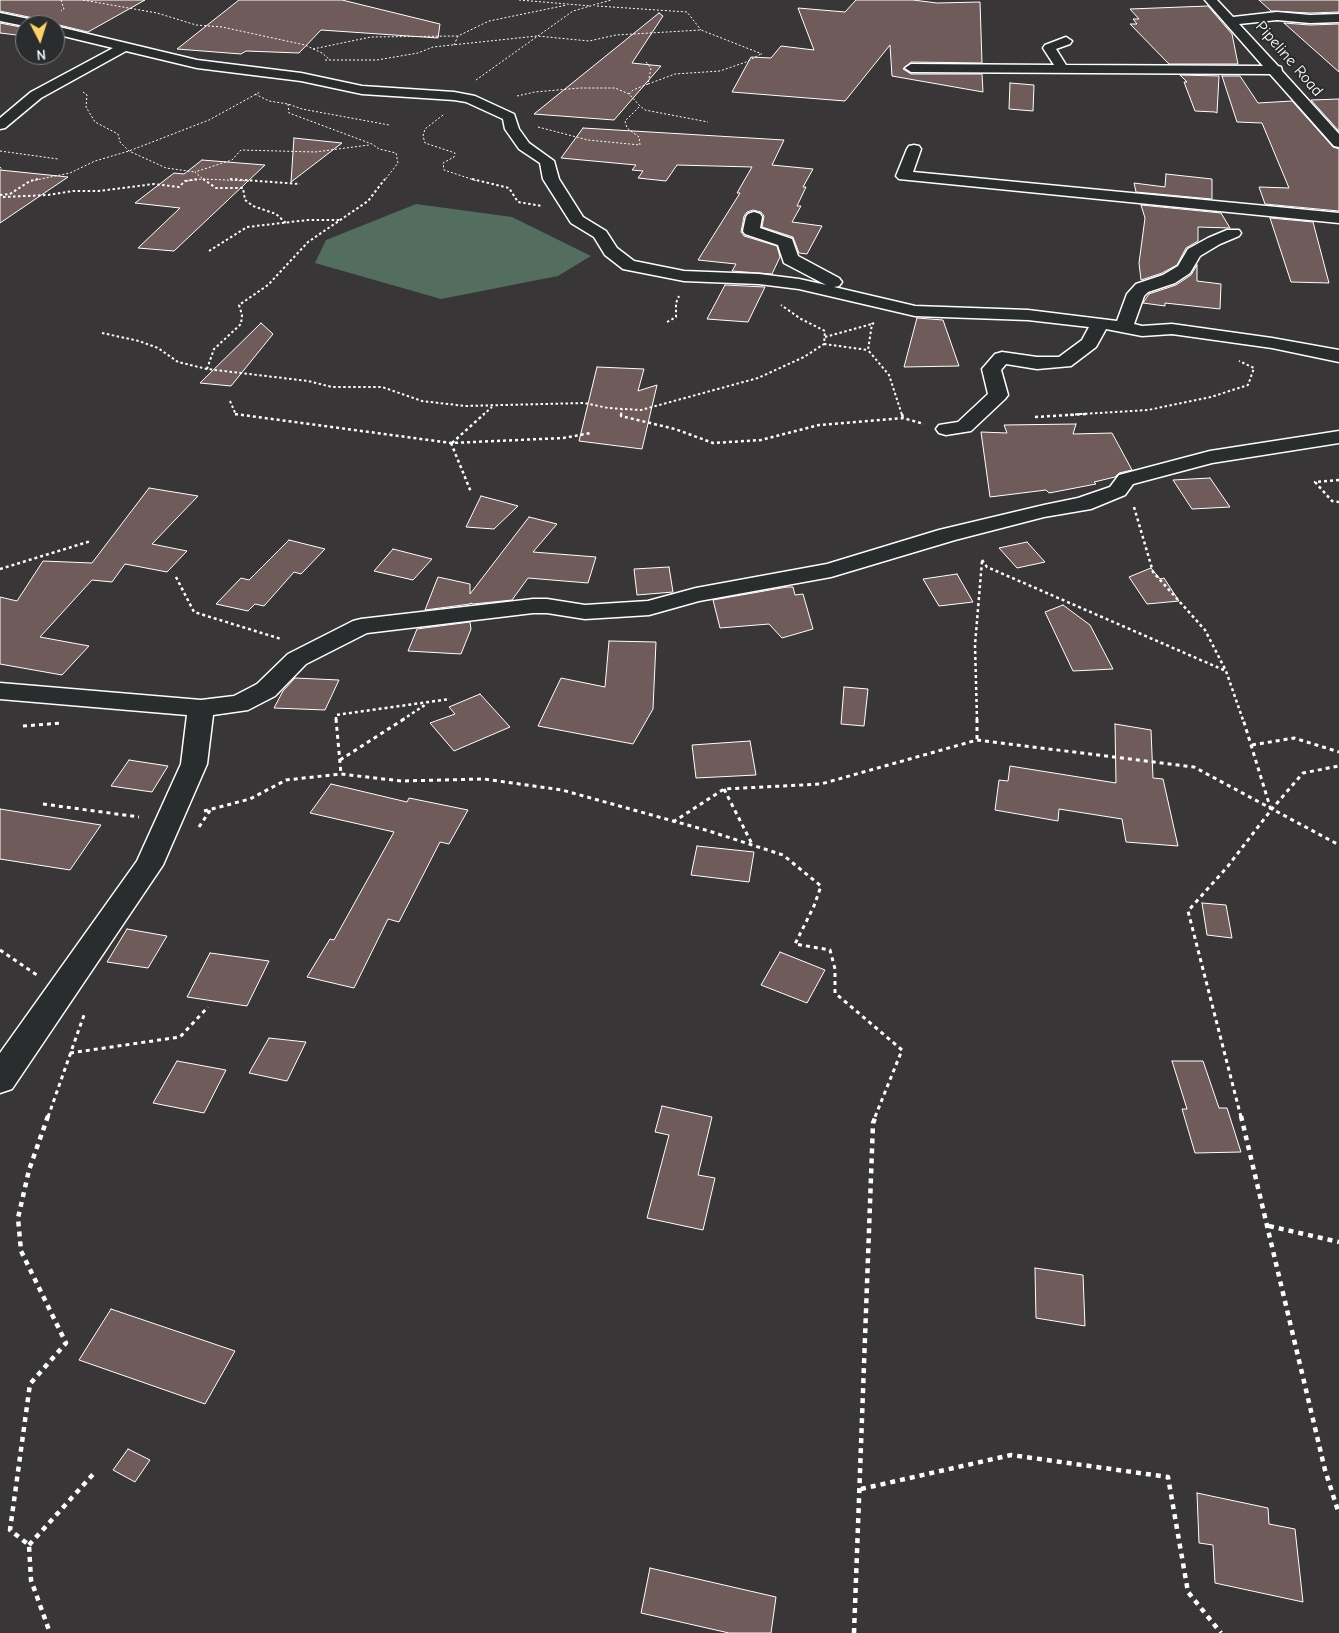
<!DOCTYPE html>
<style>
body{margin:0}
#map{position:relative;width:1339px;height:1633px;overflow:hidden;background:#383637;font-family:"Comic Neue",sans-serif}
canvas{display:block}
.north{position:absolute;left:15px;top:15px;width:50px;height:50px;box-sizing:border-box;background:#2a2d2e;border:1px solid #7f8182;border-radius:50%;rotate:175deg;font-size:14px;font-weight:700;line-height:20px;text-align:center;color:#fff}
.north::after{content:'';display:block;margin:auto;width:18px;height:22px;background:#ffd166;clip-path:polygon(50% 0,100% 100%,50% 72%,0 100%)}
</style>
<div id="map">
<canvas width="1339" height="1633"></canvas>
<div class="north">N</div>
</div>
<script>
const g = document.querySelector('canvas').getContext('2d');
g.lineJoin = 'round';
function paint(path, color) { g.fillStyle = color; g.fill(path, 'evenodd'); }
const shape = rows => new Path2D(rows.map(r => 'M' + r).join(''));
function trace(path, color, width, dash) { g.strokeStyle = color; g.lineWidth = width; g.lineCap = dash ? 'butt' : 'round'; g.setLineDash(dash || []); g.stroke(path); }
function write(font, color, halo, rows, align = 'center') {
  g.font = font + ' "Comic Neue",sans-serif'; g.lineWidth = 4; g.setLineDash([]); g.textBaseline = 'middle'; g.strokeStyle = halo; g.fillStyle = color; for (const [text, x, y, turn = 0] of rows) {
    g.save(); g.translate(x, y); g.rotate((+turn || 0) * Math.PI / 180); g.textAlign = isNaN(turn) ? turn : align; if (halo) g.strokeText(text, 0, 0); g.fillText(text, 0, 0); g.restore();
  }
}
paint(shape([
 [416,204,512,217,591,256,558,276,441,299,315,263,326,240]
]), '#536e5e');
const building = shape([
 [0,0,145,0,88,32,55,24,47,25,43,20,0,11,0,0],
 [239,0,342,0,440,24,438,38,321,30,299,53,246,51,241,54,177,49,239,0],
 [856,0,913,0,937,3,980,2,982,63,911,62,903,69,911,74,982,74,983,92,892,76,890,45,845,101,732,92,751,57,771,58,781,46,814,50,798,8,845,12,856,0],
 [1259,0,1339,0,1339,12,1310,13,1271,11,1259,0],
 [1208,6,1232,34,1238,64,1169,64,1130,24,1137,24,1133,19,1139,19,1130,9,1208,6],
 [659,13,663,16,632,63,661,66,614,120,534,114,659,13],
 [0,23,25,28,25,36,0,33,0,23],
 [1284,23,1310,25,1339,24,1339,72,1284,23],
 [1180,75,1219,76,1217,113,1215,112,1195,111,1184,82,1187,82,1180,75],
 [1222,76,1240,76,1258,103,1292,101,1333,147,1339,149,1339,211,1265,204,1259,187,1289,188,1262,123,1237,122,1222,76],
 [1010,83,1034,85,1033,111,1009,109,1010,83],
 [1339,99,1339,131,1311,100,1339,99],
 [583,128,784,140,772,165,813,169,803,187,806,187,797,206,801,206,792,222,822,226,807,254,799,253,793,237,762,227,764,216,761,212,753,210,747,212,744,216,741,232,744,236,777,246,780,257,772,274,732,271,736,264,698,260,740,193,737,193,752,167,677,165,666,181,638,178,643,171,632,170,636,165,561,158,583,128],
 [294,138,342,143,291,182,294,138],
 [202,160,265,165,174,251,138,248,180,208,135,203,174,173,184,174,202,160],
 [0,170,68,177,0,223,0,170],
 [1166,174,1212,179,1212,199,1136,192,1134,183,1165,187,1166,174],
 [1141,205,1221,213,1230,228,1198,227,1198,241,1186,248,1177,265,1162,273,1141,280,1139,263,1145,218,1141,205],
 [1270,218,1313,222,1329,283,1291,282,1270,218],
 [1197,265,1197,281,1221,284,1220,309,1165,303,1165,306,1143,303,1149,294,1176,285,1191,275,1197,265],
 [725,285,765,287,748,322,707,319,725,285],
 [917,318,943,320,959,366,904,367,917,318],
 [261,323,273,334,231,386,200,383,261,323],
 [597,367,644,369,638,391,657,385,642,449,579,441,597,367],
 [1076,424,1073,434,1112,433,1132,470,1119,473,1115,477,1094,482,1096,484,1049,493,1046,490,990,497,981,432,1007,433,1004,425,1076,424],
 [1210,478,1230,507,1192,509,1173,480,1210,478],
 [149,488,198,496,152,544,187,551,167,572,125,564,112,582,92,580,40,637,89,646,62,675,0,664,0,597,17,601,43,561,92,563,149,488],
 [481,496,500,501,518,506,494,529,466,527,481,496],
 [529,517,557,524,533,552,596,557,588,583,528,578,512,600,473,604,470,603,470,604,425,610,438,577,470,584,470,594,529,517],
 [289,540,325,549,301,574,294,572,264,606,255,604,248,611,216,604,241,578,249,580,289,540],
 [1027,542,1045,562,1017,568,999,548,1027,542],
 [393,549,432,559,413,580,374,571,393,549],
 [669,567,673,592,637,595,634,569,669,567],
 [1151,568,1160,579,1164,578,1179,601,1147,604,1129,577,1151,568],
 [957,574,973,602,939,606,923,579,957,574],
 [787,587,793,587,795,595,803,594,813,629,782,638,769,624,720,628,713,600,787,587],
 [1063,605,1090,625,1113,669,1073,671,1045,612,1063,605],
 [470,622,471,629,461,654,408,651,417,629,470,622],
 [609,641,656,642,653,709,633,744,538,726,561,678,605,687,609,641],
 [295,678,339,680,325,710,274,708,283,691,295,678],
 [844,687,868,689,864,726,841,724,844,687],
 [480,694,510,727,454,751,430,723,455,714,449,707,480,694],
 [1115,724,1151,730,1153,778,1163,779,1178,846,1126,842,1122,819,1059,809,1058,821,995,810,999,780,1008,781,1010,766,1116,783,1115,724],
 [750,741,756,775,696,778,692,745,750,741],
 [129,760,168,766,152,792,111,786,129,760],
 [331,784,407,802,409,798,468,810,449,844,440,842,399,922,388,919,354,988,307,977,330,939,334,940,394,832,310,813,331,784],
 [0,809,101,825,70,870,0,859,0,809],
 [697,846,754,852,749,882,691,875,697,846],
 [1202,903,1226,905,1232,938,1207,935,1202,903],
 [127,929,167,936,148,968,107,962,127,929],
 [780,952,825,970,807,1003,761,985,780,952],
 [210,953,269,961,247,1006,187,997,210,953],
 [269,1038,306,1042,287,1081,249,1073,269,1038],
 [177,1061,226,1070,204,1113,153,1103,177,1061],
 [1172,1061,1203,1061,1219,1108,1227,1108,1241,1152,1195,1153,1182,1109,1187,1109,1172,1061],
 [662,1106,712,1117,698,1175,715,1178,703,1230,647,1218,669,1135,655,1132,662,1106],
 [1035,1268,1083,1275,1085,1326,1036,1318,1035,1268],
 [111,1309,235,1351,205,1404,79,1360,111,1309],
 [128,1449,150,1460,135,1482,113,1470,128,1449],
 [1197,1493,1268,1508,1269,1524,1295,1529,1303,1602,1215,1583,1213,1545,1199,1543,1197,1493],
 [650,1568,776,1597,771,1633,729,1633,641,1613,650,1568]
]);
paint(building, '#6e5b5a');
trace(building, '#fff', 1);
const minor = shape([
 [1205,0,1217,0,1233,17,1277,12,1310,15,1339,14,1339,22,1310,23,1277,20,1239,24,1278,66,1281,67,1282,71,1339,134,1339,147,1334,146,1270,74,911,72,905,68,911,64,1054,65,1043,48,1045,45,1066,37,1072,41,1070,44,1056,49,1066,65,1263,66,1205,0],
 [0,13,43,22,45,25,25,26,0,21,0,13],
 [55,26,197,60,301,73,362,86,454,92,475,96,514,114,519,129,529,143,554,161,559,179,583,217,606,231,617,248,634,261,684,271,759,274,799,279,826,285,784,263,778,245,745,234,743,231,746,217,748,214,754,212,760,214,762,217,760,228,792,239,798,256,839,278,842,282,839,286,834,287,915,306,1028,310,1117,321,1127,294,1136,284,1163,275,1178,266,1188,249,1208,238,1227,230,1239,230,1241,233,1239,236,1220,244,1200,256,1190,273,1175,283,1148,292,1144,296,1134,324,1142,326,1172,324,1272,338,1339,350,1339,362,1272,348,1172,334,1142,336,1106,329,1096,347,1071,366,1037,369,1006,364,1001,370,1008,395,1005,399,971,431,946,435,939,433,936,429,939,425,958,422,988,394,982,369,995,354,1002,352,1037,357,1059,357,1082,340,1089,327,1028,320,915,316,799,289,759,284,684,281,623,269,605,255,594,237,571,223,543,179,540,163,519,149,505,129,503,119,466,102,454,100,362,94,301,81,197,68,126,51,41,98,5,128,0,129,0,118,31,92,113,48,55,34,55,26],
 [914,145,919,146,921,149,913,172,1339,213,1339,223,899,179,896,176,907,149,909,146,914,145],
 [1339,431,1339,443,1212,463,1133,484,1125,495,1091,509,1044,517,955,540,831,577,699,601,649,615,585,619,547,613,533,613,367,633,306,664,275,696,248,710,213,715,207,764,163,865,12,1089,0,1093,0,1053,137,861,181,764,187,715,0,699,0,683,201,700,234,696,257,684,288,654,353,621,361,619,533,599,547,599,585,605,648,601,696,588,827,564,939,530,1044,505,1078,498,1110,487,1119,475,1210,451,1339,431]
]);
trace(minor, '#fff', 3);
trace(shape([
 [61,0,64,9,61,11],
 [83,0,157,13,196,25,222,27,305,45,322,53,329,59],
 [519,0,591,6],
 [597,6,687,12,701,30],
 [454,45,458,36,489,21,567,5],
 [313,49,371,37,458,36],
 [325,60,377,60,418,53,433,47,537,36,589,41,616,35,701,30,762,54],
 [646,62,651,68,648,84,633,90,629,94,640,106,645,110,708,122],
 [476,80,573,11,611,0],
 [648,84,675,74,720,71,746,62,761,54],
 [83,92,87,95,86,107,95,122,118,134,120,142,129,151,166,168,195,172],
 [255,94,269,101,288,104,302,109,389,125],
 [517,96,535,92,580,88,615,88,629,94],
 [288,104,289,113,372,144,379,149,396,153,398,163,384,181],
 [443,115,425,129,423,136,425,143,455,153,454,157,443,163,444,170,477,181],
 [538,127,588,140,640,145,639,137,627,128,625,121,640,106],
 [0,151,58,159],
 [0,167,3,171],
 [31,181,70,173,95,161,129,151,209,120,260,92],
 [187,181,202,179,249,181],
 [205,181,195,172,232,160,241,150,315,152,369,145]
]), '#fff', 1, [2, 2]);
trace(shape([
 [203,179,216,188,243,188,245,200,253,206,276,214,286,223],
 [230,179,300,184],
 [472,179,509,188,518,202,542,206],
 [0,195,10,194,30,181,38,179],
 [3,197,48,195,73,191,99,191,154,184,179,187,185,181,198,179],
 [209,251,247,227,308,220,340,220],
 [667,322,676,317,676,303,679,296],
 [874,323,872,324,868,350,889,375,902,415],
 [102,333,139,341,158,348,178,362,207,369,308,381,332,387,382,387,422,401,465,406,584,403,608,408,641,410,758,378,804,357,824,344,825,331,801,319,781,305],
 [825,337,872,324],
 [824,344,868,350],
 [207,369,214,349,241,324,242,315,239,305,268,285,308,242,368,201,385,179],
 [230,401,236,415],
 [483,415,492,407],
 [621,415,622,409],
 [1065,415,1148,410,1211,397,1248,385,1254,368,1239,361]
]), '#fff', 2, [2.5, 2.5]);
trace(shape([
 [235,414,451,443,563,438,591,433],
 [621,414,621,416,675,429,713,443,761,440,819,425,903,418,924,424],
 [902,414,903,418],
 [1035,417,1086,414],
 [451,443,471,492],
 [452,443,484,414],
 [1339,480,1315,482,1332,501,1339,502],
 [1134,507,1153,572,1205,630,1226,671,1243,720],
 [982,560,987,567,1226,671],
 [0,569,91,541],
 [176,577,194,612,281,639],
 [336,720,336,715,450,699],
 [402,720,425,705],
 [977,720,975,645,982,561]
]), '#fff', 2.5, [3, 3]);
trace(shape([
 [336,719,341,774],
 [977,719,977,740],
 [23,726,62,723],
 [1252,745,1294,738,1339,752],
 [340,760,404,719],
 [724,789,753,846],
 [43,804,139,817],
 [1271,810,1303,773,1339,766],
 [204,811,250,799,286,780,341,774,401,781,484,779,562,790,709,831,783,855,821,886,814,906,795,944,830,950,835,969,835,993,902,1050,875,1117],
 [673,822,724,789,821,784,977,740,1194,767,1339,845],
 [199,827,211,809],
 [0,950,37,975],
 [70,1053,180,1037,208,1007],
 [48,1117,84,1015],
 [1241,1117,1188,911,1228,866,1271,810,1243,719]
]), '#fff', 3, [4, 4]);
trace(shape([
 [48,1116,29,1170,18,1218,21,1251,66,1343,30,1384,10,1530,29,1545,31,1580,50,1633],
 [1241,1116,1325,1470,1339,1514],
 [1269,1226,1339,1242],
 [861,1489,1011,1455,1168,1477,1188,1592,1221,1633],
 [29,1545,96,1471],
 [854,1633,873,1123,876,1116]
]), '#fff', 4.5, [5, 5]);
paint(minor, '#2a2d2e');
write('16px', '#fff', '#2a2d2e', [
 ["Pipeline Road",1289,59,49]
]);
</script>
